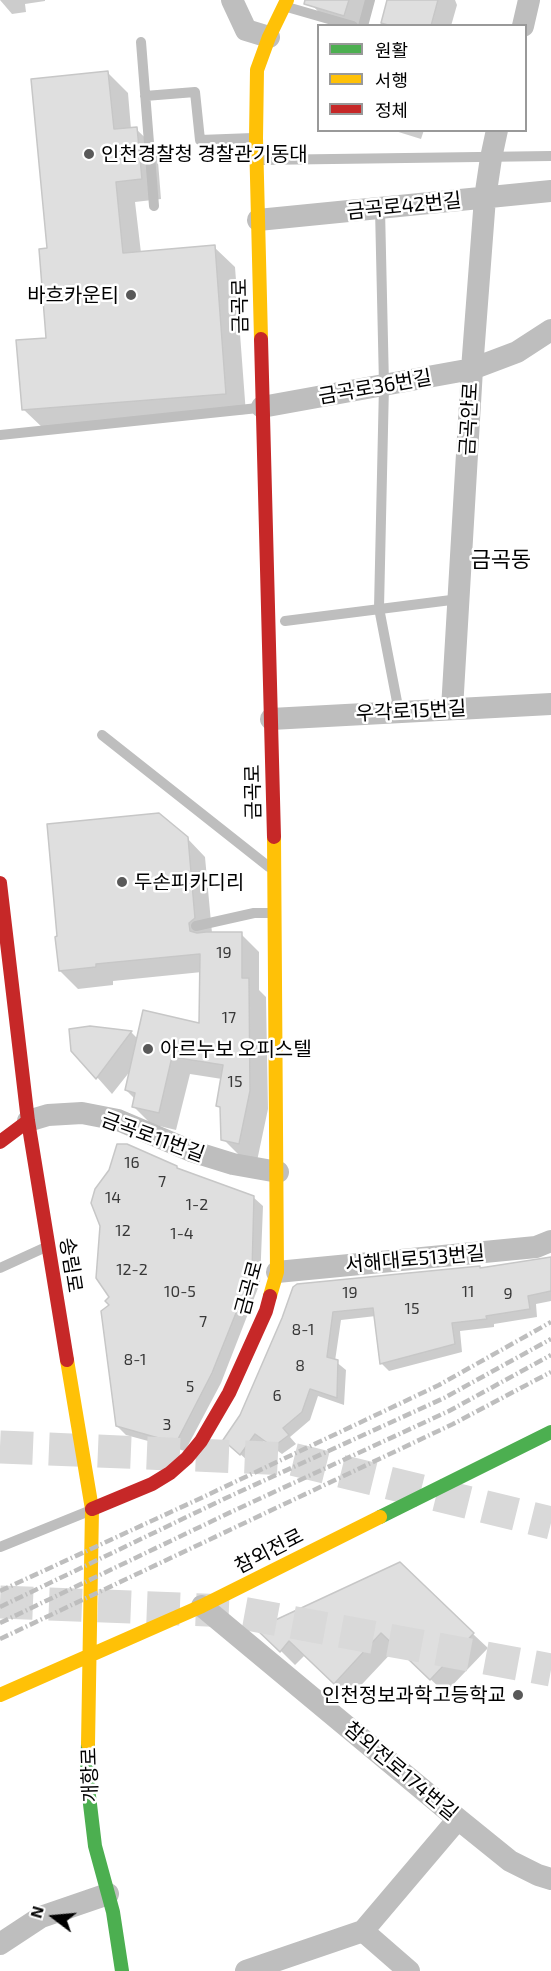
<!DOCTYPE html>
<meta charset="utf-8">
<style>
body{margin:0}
#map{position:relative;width:551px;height:1971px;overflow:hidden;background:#fff;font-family:"Exo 2","Noto Sans KR",sans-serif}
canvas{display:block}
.legend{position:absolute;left:317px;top:24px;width:210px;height:108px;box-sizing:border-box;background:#fff;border:2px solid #999;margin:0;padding:8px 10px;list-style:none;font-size:18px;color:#000}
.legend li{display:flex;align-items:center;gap:12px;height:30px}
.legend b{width:30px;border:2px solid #999}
.north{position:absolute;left:24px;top:1887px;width:60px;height:60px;-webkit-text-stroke:4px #fff;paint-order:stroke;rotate:286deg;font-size:16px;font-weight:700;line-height:24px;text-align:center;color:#000}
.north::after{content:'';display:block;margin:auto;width:21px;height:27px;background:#000;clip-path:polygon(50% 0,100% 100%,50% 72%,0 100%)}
</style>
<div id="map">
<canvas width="551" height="1971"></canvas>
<ul class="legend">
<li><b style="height:8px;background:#4caf50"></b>원활</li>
<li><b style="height:8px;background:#ffc107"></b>서행</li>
<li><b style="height:8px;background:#c62828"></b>정체</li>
</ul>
<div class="north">N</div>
</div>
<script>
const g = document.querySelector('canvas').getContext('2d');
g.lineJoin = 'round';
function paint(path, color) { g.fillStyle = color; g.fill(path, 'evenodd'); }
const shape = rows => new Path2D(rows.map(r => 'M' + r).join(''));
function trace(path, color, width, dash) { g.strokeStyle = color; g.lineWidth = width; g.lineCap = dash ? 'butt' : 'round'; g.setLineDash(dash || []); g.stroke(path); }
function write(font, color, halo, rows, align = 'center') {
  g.font = font + ' "Exo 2","Noto Sans KR",sans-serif'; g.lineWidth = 5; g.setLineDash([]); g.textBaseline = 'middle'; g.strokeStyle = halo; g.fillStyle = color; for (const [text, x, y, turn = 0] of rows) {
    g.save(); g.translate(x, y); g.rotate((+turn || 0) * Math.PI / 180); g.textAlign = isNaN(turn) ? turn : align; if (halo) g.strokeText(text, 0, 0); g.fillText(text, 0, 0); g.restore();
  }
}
paint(shape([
 [0,0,45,0,45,1,25,4,26,12,12,14],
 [315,0,369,0,362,26,328,22,313,6],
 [389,0,455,0,457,5,451,26,381,26],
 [108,73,128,93,131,129,136,129,157,149,161,199,135,202,141,253,214,247,235,267,246,414,44,429,23,409,47,340,49,249],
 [392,130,424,130,421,139],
 [187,838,205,857,212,933,241,934,259,952,259,990,266,997,268,1109,257,1161,241,1157,223,1139,222,1109,217,1105,222,1079,190,1074,176,1130,151,1124,134,1107,135,1099,126,1090,131,1070,112,1094,73,1050,90,1028,132,1033,138,1039,201,1025,202,972,113,981,113,985,78,989,60,971],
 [180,1171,253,1197,263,1206,260,1283,221,1383,185,1451,126,1435,117,1426,111,1305],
 [551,1259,551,1301,536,1304,537,1317,494,1324,494,1327,460,1331,462,1352,389,1371,381,1363,376,1316,341,1320,335,1361,346,1370,344,1405,318,1396,310,1420,290,1437,296,1444,282,1454,264,1441,249,1462,225,1440,241,1416,284,1319,481,1269],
 [259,1629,473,1634,488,1648,445,1693,397,1647,350,1697,305,1655,295,1665]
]), '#0003');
const building = shape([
 [305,0,349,0,344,16,304,4,305,0],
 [387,0,438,0,431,26,391,26,381,23,387,0],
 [108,71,114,129,137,127,142,179,116,182,123,253,215,245,226,394,22,410,16,340,46,338,39,249,47,248,31,79,108,71],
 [159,813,188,837,195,918,189,923,190,931,197,933,206,932,242,932,242,978,249,978,250,1091,239,1144,221,1140,220,1107,216,1106,223,1065,172,1057,159,1113,132,1107,135,1093,125,1090,143,1010,199,1023,200,954,96,964,96,967,59,971,55,937,57,936,47,824,159,813],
 [90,1026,132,1031,96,1079,71,1051,69,1029,90,1026],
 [117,1144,127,1144,177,1166,177,1168,254,1196,252,1273,212,1373,176,1443,116,1426,101,1311,109,1305,105,1301,109,1297,96,1278,100,1226,91,1203,95,1189,109,1170,117,1144],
 [551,1257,551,1291,528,1296,530,1309,486,1316,487,1319,452,1323,455,1344,380,1364,373,1308,333,1312,327,1357,338,1360,337,1398,310,1389,302,1412,283,1428,289,1435,273,1447,255,1434,240,1455,223,1440,240,1415,282,1318,293,1287,297,1284,480,1266,480,1268,551,1257],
 [400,1562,474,1633,430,1680,381,1633,334,1684,289,1641,280,1652,256,1629,400,1562]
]);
paint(building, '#dfdfdf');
trace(building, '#c7c7c7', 1.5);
trace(shape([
 [0,1447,292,1459,551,1523],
 [0,1602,231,1611,551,1670]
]), '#d9d9d9', 33, [33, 16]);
trace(shape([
 [287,7,353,26],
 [363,26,370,0],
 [141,42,154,206],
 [145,96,195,92,200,140,253,138],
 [260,160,551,156],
 [380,209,384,385,379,608,399,712],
 [0,435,258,408],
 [285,621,459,599],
 [102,735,269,867],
 [196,926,254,913,272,913],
 [0,1268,46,1247],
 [0,1547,89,1511]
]), '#bebebe', 10);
trace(shape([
 [232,0,246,30,269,37],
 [523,26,529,0],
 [258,220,551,191],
 [262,407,472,369,517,352,551,330],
 [452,709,472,369,485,198,491,158,497,130],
 [271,719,551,704],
 [28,1121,48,1115,82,1113,118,1120,191,1151,233,1164,278,1172],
 [277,1272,536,1247,551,1241],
 [202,1606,458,1819,510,1861,538,1875,551,1879],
 [363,1931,409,1971],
 [0,1944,41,1917,108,1894],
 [246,1971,363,1931,458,1819]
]), '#bebebe', 22);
trace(shape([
 [380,1517,551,1432],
 [88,1744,87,1779,95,1846,113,1912,122,1971]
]), '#4caf50', 14);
trace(shape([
 [261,339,256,138,257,70,269,37,287,0],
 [270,1296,277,1272,274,837],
 [67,1360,92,1509,88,1744],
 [0,1695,202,1606,380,1517]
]), '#ffc107', 14);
trace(shape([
 [261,339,274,837],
 [0,883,28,1121,67,1360],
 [0,1142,28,1121],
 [92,1509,152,1484,170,1473,187,1458,201,1441,229,1393,266,1311,270,1296]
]), '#c62828', 14);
trace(shape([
 [0,1591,199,1499,439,1385,551,1322],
 [0,1607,226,1498,444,1398,551,1339],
 [0,1623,233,1511,449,1411,551,1355],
 [0,1639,453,1424,551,1372]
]), '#bebebe', 4.5, [9, 3, 1.5, 3]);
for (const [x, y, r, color] of [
 [89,154,6,"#595959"],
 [131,295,6,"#595959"],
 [122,882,6,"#595959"],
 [148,1049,6,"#595959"],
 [518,1695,6,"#595959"]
]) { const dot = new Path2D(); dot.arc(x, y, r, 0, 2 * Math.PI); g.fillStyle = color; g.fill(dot); trace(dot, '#fff', 2); }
write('16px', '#383838', null, [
 ["19",224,953],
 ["17",229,1018],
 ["15",235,1082],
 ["16",132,1163],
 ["7",162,1182],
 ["14",113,1198],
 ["1-2",197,1205],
 ["12",123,1231],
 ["1-4",182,1234],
 ["12-2",132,1270],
 ["10-5",180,1292],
 ["11",468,1292],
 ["19",350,1293],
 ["9",508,1294],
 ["15",412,1309],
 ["7",203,1322],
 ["8-1",303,1330],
 ["8-1",135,1360],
 ["8",300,1366],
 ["5",190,1387],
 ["6",277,1396],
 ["3",167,1425]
]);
write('20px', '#000', '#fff', [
 ["인천경찰청 경찰관기동대",101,154],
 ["바흐카운티",119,295,"right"],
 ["두손피카디리",134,882],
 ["아르누보 오피스텔",160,1049],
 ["인천정보과학고등학교",506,1695,"right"]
], 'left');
write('20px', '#000', '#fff', [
 ["금곡로42번길",404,206,-6],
 ["금곡로",240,306,-91],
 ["금곡로36번길",375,387,-10],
 ["금곡안로",469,419,-87],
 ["우각로15번길",411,711,-3],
 ["금곡로",253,792,-91],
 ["금곡로11번길",153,1137,20],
 ["서해대로513번길",415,1259,-5],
 ["송림로",71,1265,81],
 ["금곡로",249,1288,-75],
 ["참외전로",269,1551,-27],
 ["참외전로174번길",401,1771,40],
 ["개항로",90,1775,-92]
]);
write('22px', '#000', '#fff', [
 ["금곡동",501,560]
]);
</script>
